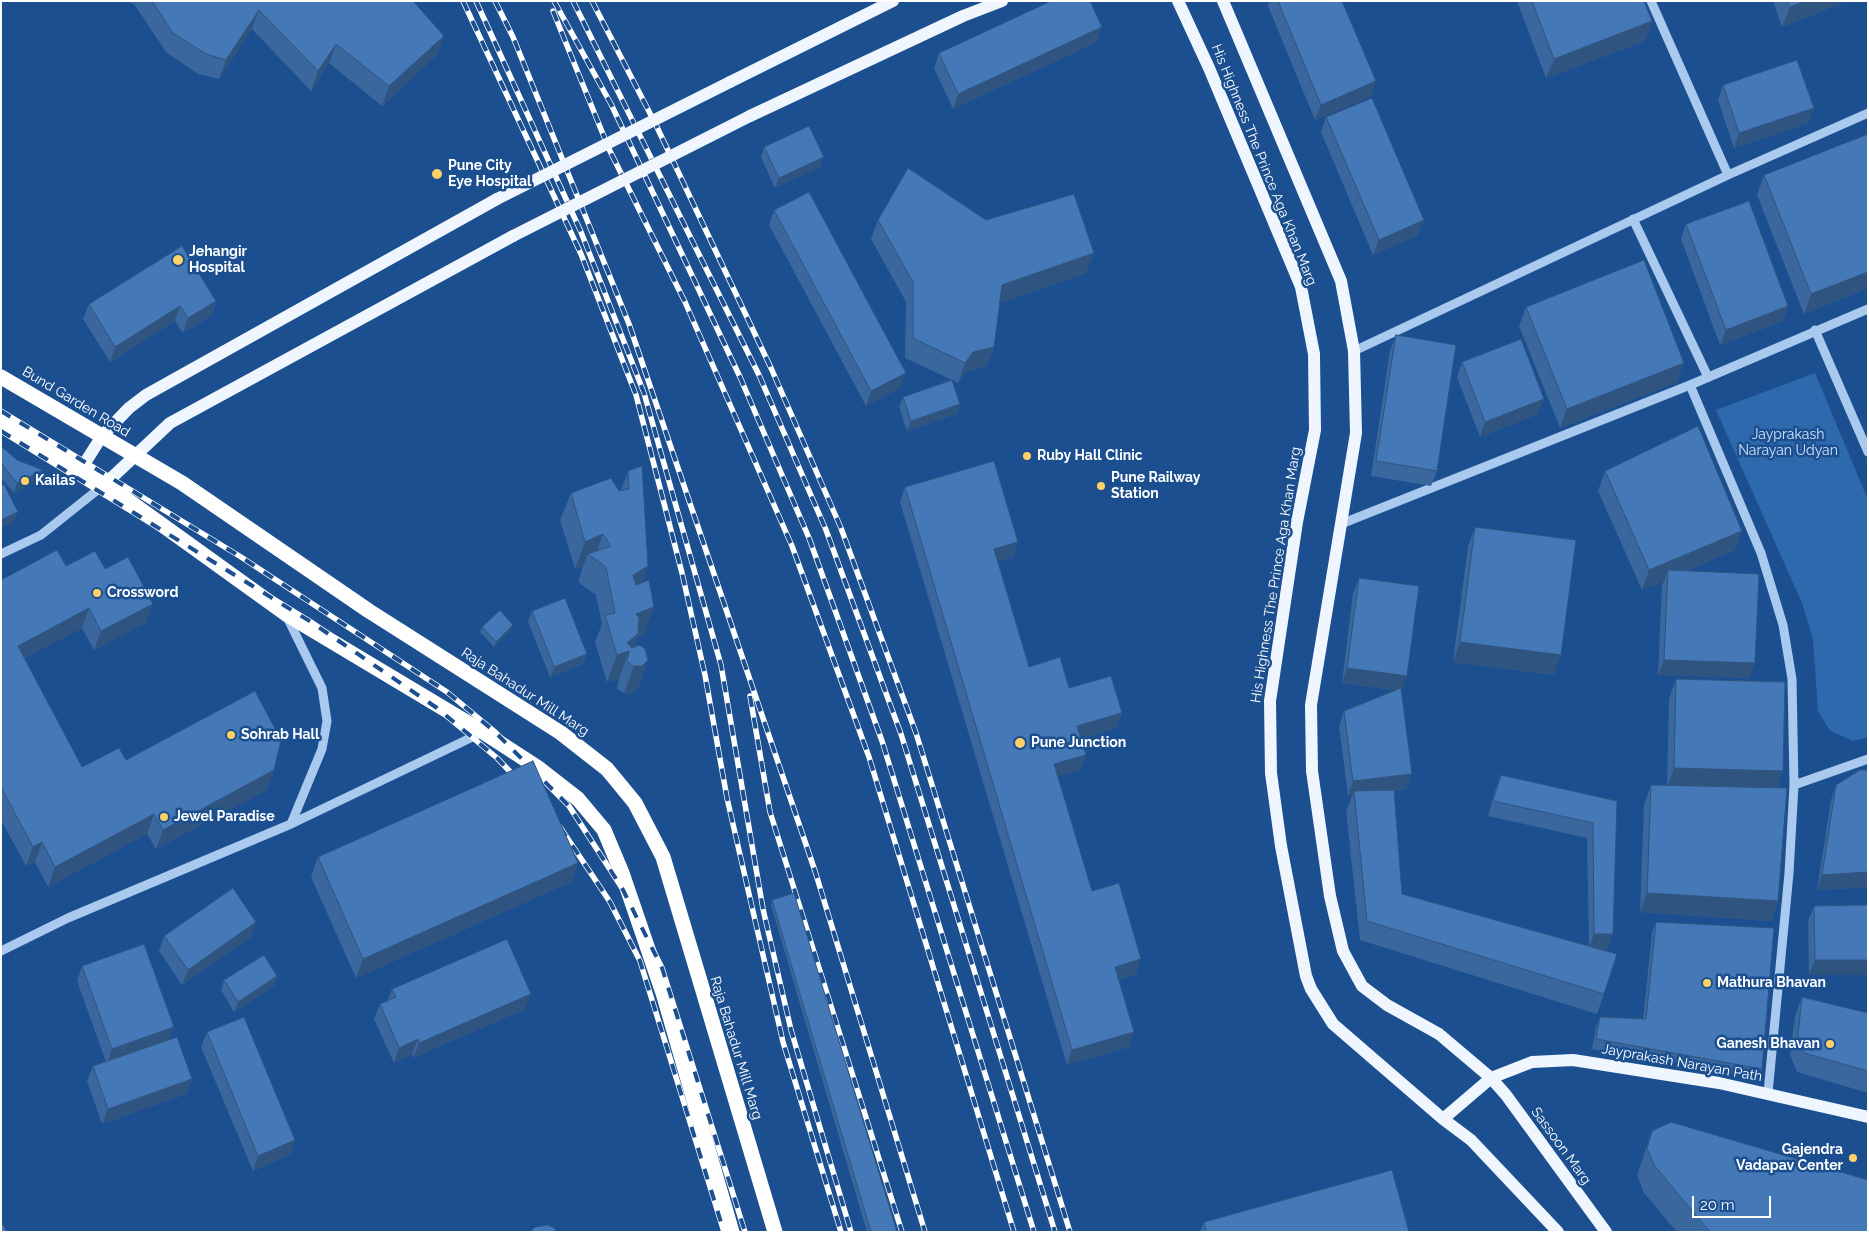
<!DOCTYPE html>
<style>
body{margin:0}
#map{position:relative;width:1869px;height:1233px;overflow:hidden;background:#1b4f8f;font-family:Raleway,sans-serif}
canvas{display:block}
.frame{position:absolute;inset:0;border:2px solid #fff;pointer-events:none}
.scale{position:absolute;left:1692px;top:1196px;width:79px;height:22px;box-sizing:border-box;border:2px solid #fff;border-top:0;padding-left:6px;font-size:15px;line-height:18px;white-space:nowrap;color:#fff;-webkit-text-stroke:4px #1b4f8f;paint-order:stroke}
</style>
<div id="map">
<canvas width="1869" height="1233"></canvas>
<div class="frame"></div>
<div class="scale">20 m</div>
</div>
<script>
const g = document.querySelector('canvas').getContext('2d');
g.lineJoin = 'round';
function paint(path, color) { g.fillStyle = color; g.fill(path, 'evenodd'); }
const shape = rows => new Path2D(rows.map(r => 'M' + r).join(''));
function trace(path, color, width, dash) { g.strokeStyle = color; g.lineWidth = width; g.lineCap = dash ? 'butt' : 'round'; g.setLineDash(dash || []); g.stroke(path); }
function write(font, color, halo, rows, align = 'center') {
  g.font = font + ' Raleway,sans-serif'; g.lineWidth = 5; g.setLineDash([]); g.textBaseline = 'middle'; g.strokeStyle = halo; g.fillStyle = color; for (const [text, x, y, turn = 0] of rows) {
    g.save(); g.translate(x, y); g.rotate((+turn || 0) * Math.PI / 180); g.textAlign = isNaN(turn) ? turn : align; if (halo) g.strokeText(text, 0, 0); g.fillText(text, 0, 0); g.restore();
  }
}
paint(shape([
 [1815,373,1868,500,1868,737,1853,741,1830,731,1818,711,1813,639,1802,603,1716,410]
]), '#2e69ad');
trace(shape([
 [1651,1,1728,175],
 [1633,219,1708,377],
 [1815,330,1868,452],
 [1354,351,1728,175,1868,113],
 [1690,385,1761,553,1783,625,1792,679,1794,785,1789,873,1768,1093],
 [1341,524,1690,385,1868,309],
 [1,554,41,535,105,484],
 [287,617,322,688,327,721,322,749,291,824],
 [1794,785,1868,759],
 [1,951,68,918,291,824,483,732]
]), '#a9c9ee', 9);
trace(shape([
 [1178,1,1209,68,1301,287,1314,354,1315,430,1297,522,1270,701,1271,773,1281,846,1306,976,1311,989,1333,1024,1443,1119,1471,1140,1558,1232],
 [1223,1,1341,281,1354,351,1356,433,1311,705,1312,771,1330,896,1343,951,1362,986,1387,1005,1439,1034,1491,1078,1506,1095,1606,1232],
 [730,82,893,1],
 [750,116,963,16,1002,1],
 [81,469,102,436,129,408,146,395,497,199],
 [105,484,170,423,513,236],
 [1443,1119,1491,1078,1532,1062,1573,1060,1719,1083,1868,1117]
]), '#f0f6ff', 12);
trace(shape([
 [1,377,182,483,369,611,561,733,607,769,635,803,663,857,775,1232],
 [1,422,81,469,122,496,286,614,483,732,537,767,578,799,604,830,622,873,663,993,732,1232]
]), '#fff', 15);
const rail = shape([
 [463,1,581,254,636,395,682,573,705,675,727,798,783,1042,841,1232],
 [476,1,581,232,644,393,721,665,763,909,791,1030,851,1232],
 [495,1,513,37,629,324,815,871,925,1232],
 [554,1,611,104,740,377,809,538,882,741,1034,1232],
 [573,1,759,375,826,530,901,734,1055,1232],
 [592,1,656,125,771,368,841,528,916,733,1070,1232],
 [553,11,609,149,685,302,792,546,869,757,1014,1232],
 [1,411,241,557,447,692,494,731,569,806,622,888,662,968,745,1232],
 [1,431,311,622,437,708,497,758,520,782],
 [750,696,770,812,902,1232],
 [560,827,610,902,640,961,724,1232]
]);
trace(rail, '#fff', 5.5);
trace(rail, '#1b4f8f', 4, [11]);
trace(shape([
 [497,199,730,82],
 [513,236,750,116]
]), '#f0f6ff', 12);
paint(shape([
 [125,1,413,1,444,36,437,55,382,106,329,63,311,91,252,29,219,79,198,74,166,52,134,4],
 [1270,1,1342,1,1371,96,1315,120,1268,6],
 [1517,1,1644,1,1652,21,1645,41,1546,78],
 [1773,1,1848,1,1782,27],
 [1097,42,953,109,934,68,939,53],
 [1723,85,1814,108,1808,123,1734,148,1718,100],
 [1326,117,1418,235,1373,255,1321,132],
 [764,147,820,167,775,188,761,157],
 [1764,175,1868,288,1804,314,1757,195],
 [774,210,900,388,866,406,769,225],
 [878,220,986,220,1094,253,1086,273,1000,303,994,347,987,366,966,372,958,383,952,380,957,414,907,431,899,407,903,397,952,380,905,358,906,302,871,239],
 [1686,224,1788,306,1783,321,1720,345,1681,239],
 [216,301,211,316,183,333,175,321,110,362,83,319,89,304],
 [1526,307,1677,382,1560,428,1519,326],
 [1396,335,1437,471,1431,486,1371,476,1390,350],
 [1462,362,1538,414,1480,437,1457,377],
 [1,446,39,480,14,493,1,478],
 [628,471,648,566,642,582,644,635,637,637,634,647,648,660,638,687,632,694,624,693,617,689,619,679,607,682,595,642,602,624,596,595,578,582,583,566,575,569,560,520,571,493,621,490],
 [1605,471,1735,550,1686,571,1749,678,1658,675,1662,585,1664,581,1642,590,1598,491],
 [905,487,1018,542,1013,557,998,561,1029,667,1069,688,1122,713,1116,728,1081,739,1086,755,1080,770,1058,776,1092,891,1136,974,1118,980,1134,1032,1129,1047,1067,1065,900,502],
 [1475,527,1554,675,1453,662,1468,546],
 [66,566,105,569,146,623,94,650,82,628,24,658,82,767,126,760,274,770,267,790,156,849,147,834,48,887,35,862,26,866,1,820,1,580],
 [1359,578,1407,676,1401,691,1412,774,1406,789,1394,791,1402,894,1589,946,1587,838,1488,816,1495,790,1501,775,1617,801,1613,934,1607,949,1596,949,1604,994,1597,1014,1360,940,1346,811,1352,796,1348,796,1339,726,1344,711,1396,690,1342,683,1353,593],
 [532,611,587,654,583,664,550,677,528,622],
 [513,625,511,630,494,647,480,632,482,627],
 [1676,679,1777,788,1778,901,1771,921,1640,912,1644,805,1651,785,1667,785,1669,699],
 [1868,770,1868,887,1817,890,1831,800,1836,785],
 [318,857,578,863,571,882,356,978,311,877],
 [772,900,897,1232,867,1232,771,905],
 [1868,905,1868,975,1809,975,1808,921,1814,906],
 [1656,922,1762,1069,1758,1079,1592,1049,1596,1027,1600,1017,1643,1019,1652,932],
 [164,936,251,937,182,985,159,951],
 [82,966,170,1039,192,1079,186,1094,102,1124,87,1081,93,1066,106,1062,77,981],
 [277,976,274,986,234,1012,221,990,224,980],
 [392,989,525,1009,413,1058,412,1054,394,1063,374,1019,380,1004,388,1000],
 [1802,997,1868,1013,1868,1093,1797,1072,1790,1055,1795,1016],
 [207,1032,290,1155,253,1171,201,1047],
 [1652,1131,1868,1232,1677,1232,1644,1193,1637,1175],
 [1204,1222,1409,1232,1200,1232]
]), '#3a679d');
paint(shape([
 [1805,1,1848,1,1782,27,1790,7],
 [259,10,252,29,219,79,226,60],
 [1652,21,1645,41,1546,78,1554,59],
 [1102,27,1097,42,953,109,958,94],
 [444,36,437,55,382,106,389,86],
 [336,44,329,63,311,91,318,71],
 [1376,81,1371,96,1315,120,1321,105],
 [1814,108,1808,123,1734,148,1739,133],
 [824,157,820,167,775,188,779,178],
 [1424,220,1418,235,1373,255,1379,240],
 [1094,253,1086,273,995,305,1002,285],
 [1868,272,1868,288,1804,314,1811,294],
 [216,301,211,316,183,333,188,318],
 [180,306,175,321,110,362,115,347],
 [1788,306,1783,321,1720,345,1726,330],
 [994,347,987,366,966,372,958,383,965,363,973,352],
 [1684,363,1677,382,1560,428,1567,409],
 [906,373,900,388,866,406,871,391],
 [1544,399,1538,414,1480,437,1485,422],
 [960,404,957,414,907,431,911,421],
 [43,470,39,480,14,493,17,483],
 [18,512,14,522,1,528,1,520],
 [1742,531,1735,550,1667,579,1668,570,1664,581,1642,590,1649,570],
 [603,534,594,559,588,554,583,566,575,569,585,542],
 [1018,542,1013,557,989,564,994,549],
 [648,566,638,594,633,575],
 [153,604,146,623,94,650,101,631],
 [654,607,644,635,637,637,628,662,627,662,629,651,619,679,607,682,617,655,627,643,636,614],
 [89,608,82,628,11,666,18,646],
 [513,625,511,630,494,647,496,642],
 [1460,642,1561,655,1554,675,1453,662],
 [587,654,583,664,550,677,554,667],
 [648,660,638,687,632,694,624,693,634,666],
 [1664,660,1755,663,1749,678,1658,675],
 [1347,668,1407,676,1402,691,1342,683],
 [1122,713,1116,728,1072,741,1077,726],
 [1086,755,1080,770,1049,779,1054,764],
 [1674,768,1783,771,1776,791,1667,788],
 [274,770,267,790,156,849,163,830],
 [1412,774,1406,789,1354,796,1354,791,1352,796,1348,796,1353,781],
 [154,814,147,834,48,887,55,867],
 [42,842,35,862,26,866,33,847],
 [578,863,571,882,356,978,363,959],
 [1868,872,1868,887,1817,890,1822,875],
 [1647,893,1778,901,1771,921,1640,912],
 [256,922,251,937,182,985,188,970],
 [1594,934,1613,934,1607,949,1589,948],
 [1141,959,1136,974,1109,982,1115,967],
 [1815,960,1868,960,1868,975,1809,975],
 [277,976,274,986,234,1012,238,1002],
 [531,994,525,1009,413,1058,419,1043],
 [174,1027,169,1042,107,1064,112,1049],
 [1134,1032,1129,1047,1067,1065,1072,1050],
 [418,1039,412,1054,394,1063,399,1048],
 [192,1079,186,1094,102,1124,108,1109],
 [295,1140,290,1155,253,1171,258,1156]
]), '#305480');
const building = shape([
 [152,1,413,1,444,36,389,86,336,44,318,71,259,10,226,60,206,54,173,33,152,1],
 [1051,1,1090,1,1102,27,958,94,939,53,1051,1],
 [1278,1,1342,1,1376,81,1321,105,1278,1],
 [1532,1,1644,1,1652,21,1554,59,1532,1],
 [1787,1,1805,1,1790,7,1787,1],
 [1797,60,1814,108,1739,133,1723,85,1797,60],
 [1372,98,1424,220,1379,240,1326,117,1372,98],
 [809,126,824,157,779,178,764,147,809,126],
 [1868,134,1868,272,1811,294,1764,175,1868,134],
 [908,168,986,220,1074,194,1094,253,1002,285,994,347,973,352,965,363,913,338,913,282,878,220,908,168],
 [809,192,906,373,871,391,774,210,809,192],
 [1749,201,1788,306,1726,330,1686,224,1749,201],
 [182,246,216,301,188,318,180,306,115,347,89,304,182,246],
 [1644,260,1684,363,1567,409,1526,307,1644,260],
 [1396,335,1456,345,1437,471,1376,461,1396,335],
 [1521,339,1544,399,1485,422,1462,362,1521,339],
 [952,380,960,404,911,421,903,397,952,380],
 [1698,426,1742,531,1649,570,1605,471,1698,426],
 [1,446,17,460,43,470,17,483,1,463,1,446],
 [994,461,1018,542,994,549,1029,667,1060,657,1069,688,1111,676,1122,713,1077,726,1086,755,1054,764,1092,891,1119,883,1141,959,1115,967,1134,1032,1072,1050,905,487,994,461],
 [642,466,648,566,633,575,636,585,649,580,654,607,636,614,639,618,638,634,627,643,632,648,640,645,645,649,648,660,642,666,634,666,627,662,629,651,617,655,605,615,615,613,606,567,588,554,611,546,603,534,585,542,571,493,611,478,619,491,629,489,628,471,642,466],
 [4,484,18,512,1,520,1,486,4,484],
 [1475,527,1576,540,1561,655,1460,642,1475,527],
 [57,550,66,566,95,551,105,569,128,557,153,604,101,631,89,608,18,646,82,767,119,748,126,760,255,691,281,740,274,770,163,830,154,814,55,867,42,842,33,847,1,787,1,580,57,550],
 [1668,570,1759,574,1755,663,1664,660,1668,570],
 [1359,578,1419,586,1407,676,1347,668,1359,578],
 [565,598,587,654,554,667,532,611,565,598],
 [500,610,513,625,496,642,482,627,500,610],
 [1676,679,1785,682,1783,771,1674,768,1676,679],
 [1401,688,1412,774,1353,781,1344,711,1401,688],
 [533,761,578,863,363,959,318,857,533,761],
 [1860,770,1868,770,1868,872,1822,875,1836,785,1860,770],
 [1501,775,1617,801,1613,934,1594,934,1593,823,1493,801,1501,775],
 [1651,785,1787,788,1778,901,1647,893,1651,785],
 [1394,790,1402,894,1617,954,1604,994,1367,921,1354,791,1394,790],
 [233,888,256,922,188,970,164,936,233,888],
 [794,893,897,1232,871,1232,772,900,794,893],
 [1868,905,1868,960,1815,960,1814,906,1868,905],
 [1656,922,1774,928,1762,1069,1596,1039,1600,1017,1646,1019,1656,922],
 [507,939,531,994,419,1043,418,1039,399,1048,380,1004,396,997,392,989,507,939],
 [144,944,174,1027,112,1049,82,966,144,944],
 [264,955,277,976,238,1002,224,980,264,955],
 [1802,997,1868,1013,1868,1071,1804,1053,1798,1035,1802,997],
 [244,1017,295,1140,258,1156,207,1032,244,1017],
 [177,1037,192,1079,108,1109,93,1066,177,1037],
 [1671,1122,1868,1180,1868,1232,1710,1232,1654,1165,1647,1148,1652,1131,1671,1122],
 [1392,1170,1409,1232,1206,1232,1204,1222,1392,1170],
 [1,1222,7,1232,1,1232,1,1222],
 [547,1225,553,1227,557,1232,530,1232,535,1227,547,1225]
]);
paint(building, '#4478b7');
trace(building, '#305480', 1);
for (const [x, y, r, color] of [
 [437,174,6,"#ffd166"],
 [178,260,6,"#ffd166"],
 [1027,456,5,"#ffd166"],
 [25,481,5,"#ffd166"],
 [1101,486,5,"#ffd166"],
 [97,593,5,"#ffd166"],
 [231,735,5,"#ffd166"],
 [1020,743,6,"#ffd166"],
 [164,817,5,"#ffd166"],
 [1707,983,5,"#ffd166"],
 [1830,1044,5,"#ffd166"],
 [1853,1158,5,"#ffd166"]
]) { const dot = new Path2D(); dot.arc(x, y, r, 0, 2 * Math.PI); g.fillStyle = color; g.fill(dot); trace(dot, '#1b4f8f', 2); }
write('14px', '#fff', '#1b4f8f', [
 ["His Highness The Prince Aga Khan Marg",1264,165,68],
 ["Bund Garden Road",76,402,31],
 ["His Highness The Prince Aga Khan Marg",1276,575,-81],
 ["Raja Bahadur Mill Marg",525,692,33],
 ["Raja Bahadur Mill Marg",736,1048,73],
 ["Jayprakash Narayan Path",1682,1063,10],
 ["Sassoon Marg",1561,1146,54]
]);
write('bold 14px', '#fff', '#1b4f8f', [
 ["Pune City",448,166],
 ["Eye Hospital",448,182],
 ["Jehangir",189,252],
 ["Hospital",189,268],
 ["Ruby Hall Clinic",1037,456],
 ["Pune Railway",1111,478],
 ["Station",1111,494],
 ["Kailas",35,481],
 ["Crossword",107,593],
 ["Sohrab Hall",241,735],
 ["Pune Junction",1031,743],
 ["Jewel Paradise",174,817],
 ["Mathura Bhavan",1717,983],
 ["Ganesh Bhavan",1820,1044,"right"],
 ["Gajendra",1843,1150,"right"],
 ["Vadapav Center",1843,1166,"right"]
], 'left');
write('14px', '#cfe3fa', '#1b4f8f', [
 ["Jayprakash",1788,435],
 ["Narayan Udyan",1788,451]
]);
</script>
